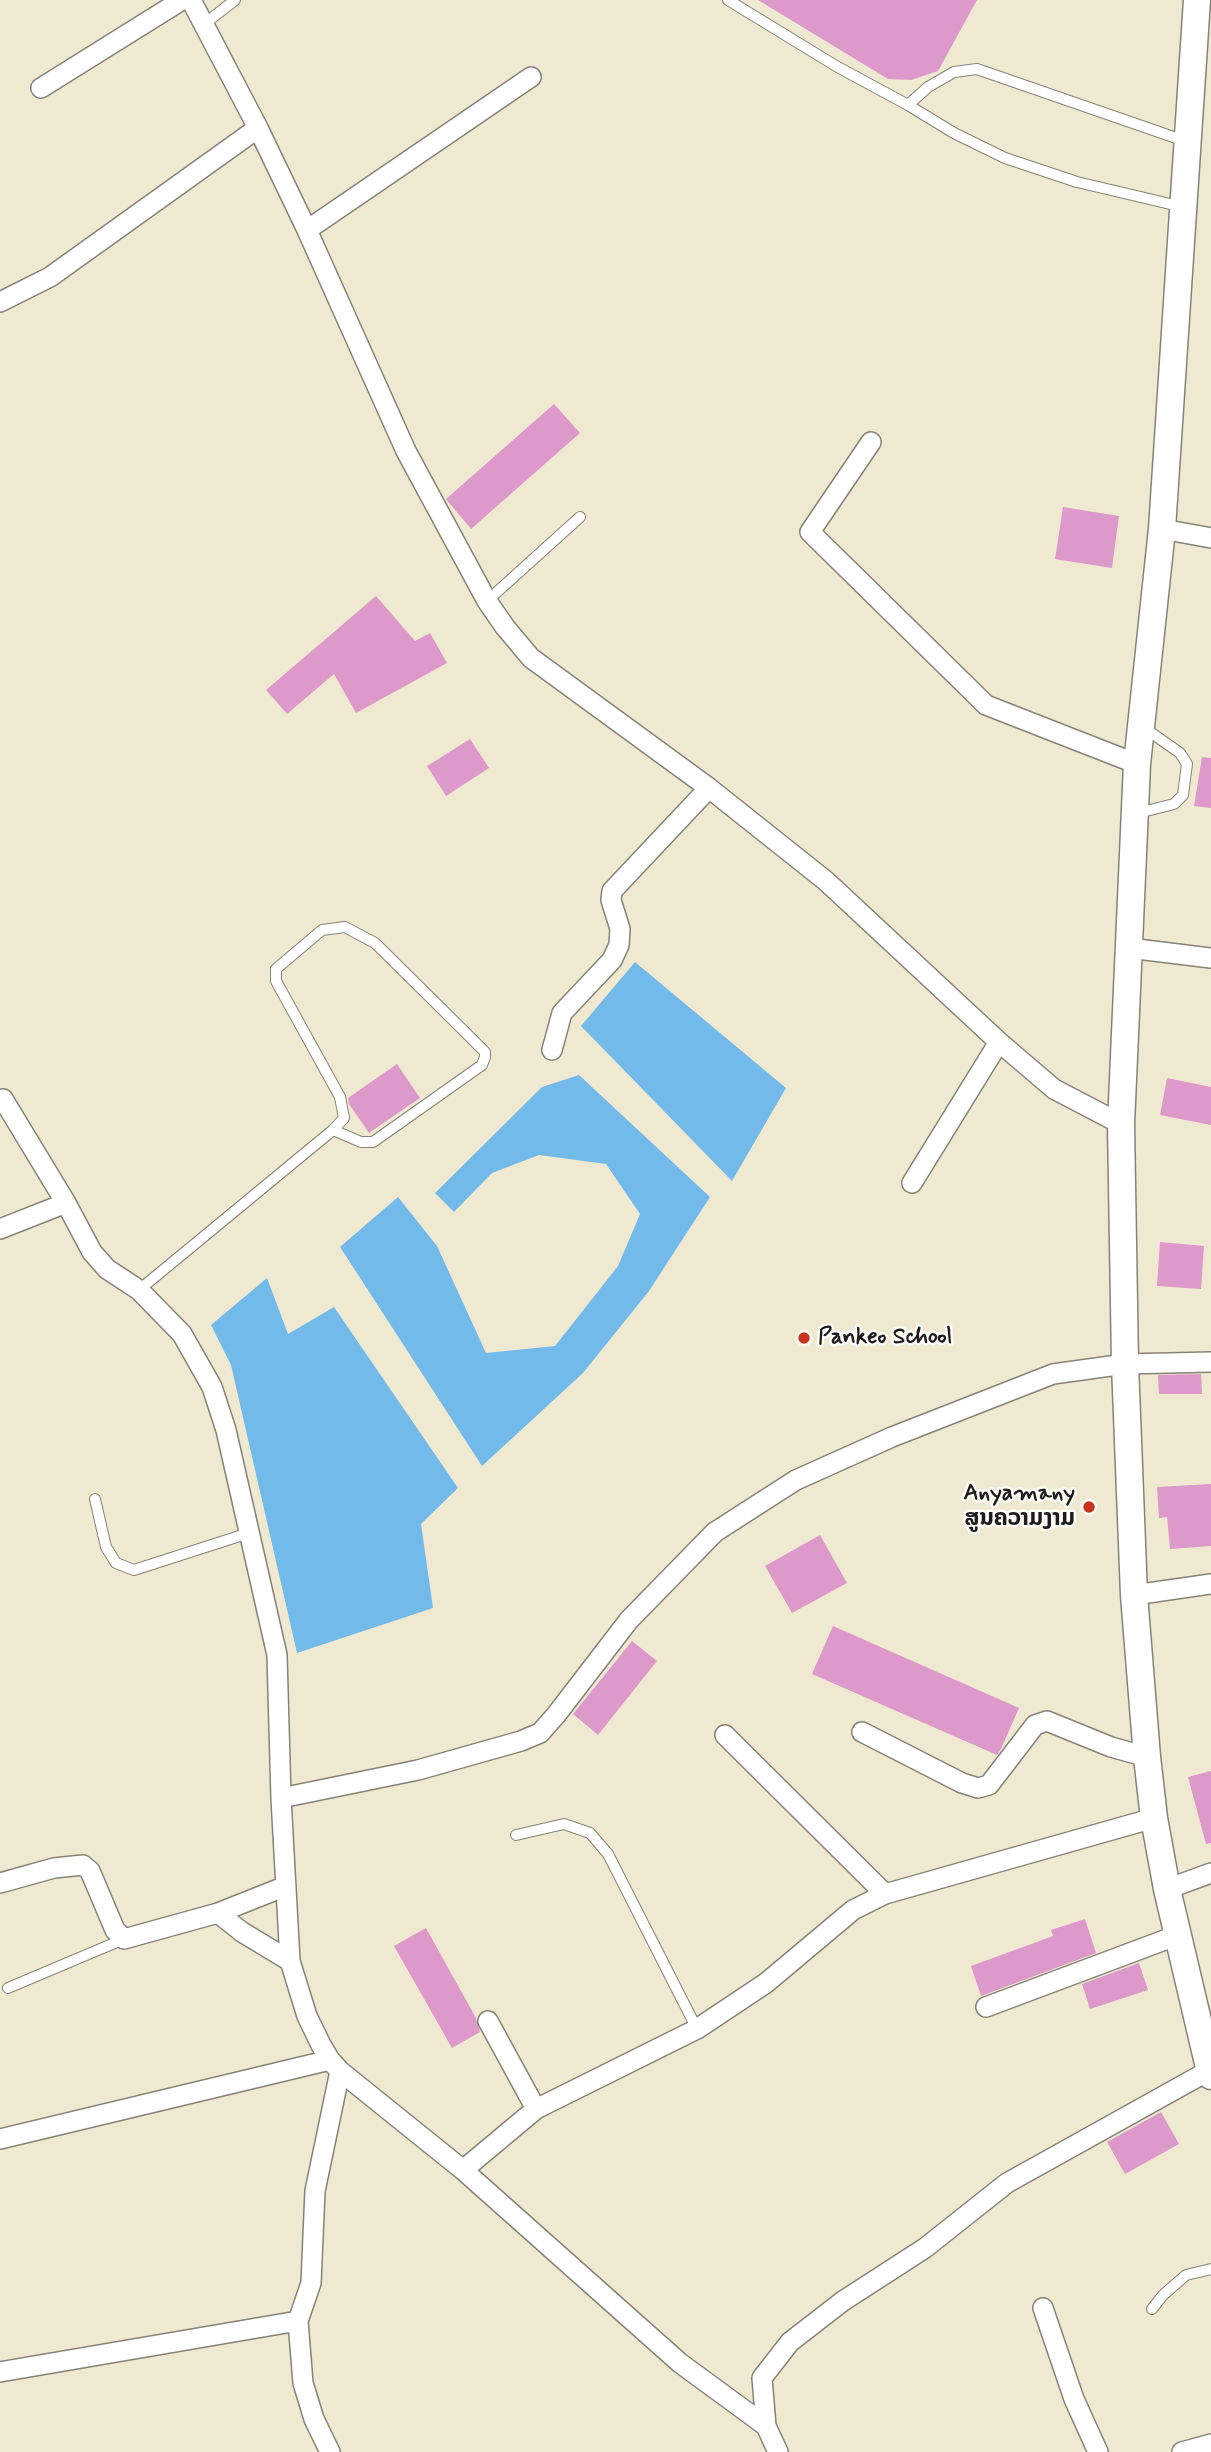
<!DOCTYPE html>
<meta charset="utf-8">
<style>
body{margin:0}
canvas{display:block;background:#f0e9d1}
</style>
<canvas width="1211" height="2452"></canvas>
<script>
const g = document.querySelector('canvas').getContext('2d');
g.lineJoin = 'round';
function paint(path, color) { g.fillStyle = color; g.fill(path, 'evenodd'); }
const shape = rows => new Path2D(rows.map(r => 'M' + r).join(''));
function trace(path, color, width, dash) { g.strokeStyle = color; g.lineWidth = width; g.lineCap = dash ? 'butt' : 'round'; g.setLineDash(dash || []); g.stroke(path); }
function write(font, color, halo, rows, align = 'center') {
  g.font = font + ' Mynerve,"Noto Sans Lao",sans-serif'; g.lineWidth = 5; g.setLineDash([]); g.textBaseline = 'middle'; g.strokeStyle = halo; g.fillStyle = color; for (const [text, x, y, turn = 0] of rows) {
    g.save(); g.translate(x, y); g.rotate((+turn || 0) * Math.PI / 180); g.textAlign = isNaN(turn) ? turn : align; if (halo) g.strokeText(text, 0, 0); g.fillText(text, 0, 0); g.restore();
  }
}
paint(shape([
 [635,962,786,1088,732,1181,581,1026],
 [579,1075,710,1197,649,1291,583,1373,482,1466,340,1247,398,1197,437,1246,486,1353,555,1346,618,1266,640,1214,606,1164,539,1155,492,1173,454,1212,435,1193,542,1087],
 [267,1278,288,1334,334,1307,458,1488,421,1524,433,1608,297,1653,231,1365,211,1325]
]), '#72baea');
paint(shape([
 [758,0,977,0,938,71,911,80,888,79],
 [554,404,580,433,471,529,446,499],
 [1063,507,1119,516,1112,568,1055,559],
 [376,596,415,641,430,633,447,663,356,713,334,674,287,714,266,690],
 [470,739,489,768,446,796,427,766],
 [1202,757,1211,758,1211,808,1194,806],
 [397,1064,420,1098,369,1133,349,1104,348,1098],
 [1167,1078,1211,1087,1211,1125,1160,1115],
 [1160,1242,1204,1246,1201,1289,1157,1286],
 [1201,1374,1202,1394,1159,1394,1158,1375],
 [1211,1484,1211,1546,1170,1549,1167,1517,1159,1518,1157,1487],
 [820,1535,847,1583,792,1613,765,1566],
 [833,1626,1019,1708,1001,1749,997,1755,812,1674],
 [632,1641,657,1661,598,1735,573,1714],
 [1211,1771,1211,1843,1206,1844,1188,1777],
 [1085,1919,1096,1953,981,1996,971,1966,1053,1936,1051,1930],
 [426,1928,476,2018,480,2032,452,2048,394,1946],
 [1139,1963,1148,1990,1090,2009,1082,1984],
 [1161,2112,1179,2144,1125,2174,1107,2142]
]), '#dc99ca');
const lane = shape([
 [728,0,836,66,908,105,928,87,954,72,977,69,1185,141],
 [203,25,235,0],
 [908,105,954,133,1005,158,1077,182,1183,207],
 [487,601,580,517],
 [1138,813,1174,804,1183,795,1187,764,1180,753,1143,727],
 [139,1290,333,1130,344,1118,340,1097,276,981,276,969,322,930,345,927,375,943,462,1029,485,1052,485,1057,482,1065,373,1142,361,1142,333,1130],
 [95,1499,106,1547,116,1563,134,1570,249,1533],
 [516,1835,564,1824,590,1833,608,1854,697,2029],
 [8,1988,124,1939],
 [1152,2309,1163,2295,1186,2275,1211,2269]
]);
const street = shape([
 [191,0,258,128,307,230,406,451,487,601,505,627,531,658,709,788,826,881,999,1042,1054,1089,1121,1124],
 [41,88,182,0],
 [307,230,531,77],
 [0,302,50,277,258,128],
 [871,442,810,532,986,705,1137,764],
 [1162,529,1211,538],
 [1129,948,1211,958],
 [552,1050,562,1013,612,960,619,945,620,929,611,900,612,891,709,788],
 [3,1099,66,1203,92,1252,107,1269,139,1290,182,1334,212,1387,226,1430,277,1655,281,1798,290,1961,307,2016,321,2045,330,2060,340,2071,463,2170,680,2363,766,2426,778,2452],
 [912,1183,999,1042],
 [0,1229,66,1203],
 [1134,1595,1211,1584],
 [862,1732,962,1783,978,1788,989,1785,1035,1725,1047,1721,1111,1747,1147,1757],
 [725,1735,885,1894],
 [281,1798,418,1770,521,1741,540,1733,556,1715,629,1620,715,1532,796,1480,892,1437,1053,1374,1125,1364,1211,1362],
 [0,1883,54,1868,83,1865,90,1871,115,1930,124,1939,218,1913,242,1932,290,1961],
 [1167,1889,1211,1873],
 [218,1913,286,1886],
 [986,2007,1178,1935],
 [488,2021,536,2109],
 [0,2139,330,2060],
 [463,2170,536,2109,697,2029,766,1983,853,1910,885,1894,1154,1818],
 [1043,2308,1074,2399,1098,2452],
 [0,2372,298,2321],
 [766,2426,762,2378,790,2342,843,2301,925,2248,1007,2183,1210,2070],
 [330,2452,314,2419,303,2383,298,2321,311,2283,315,2191,340,2071],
 [1182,2452,1211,2444]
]);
const secondary = shape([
 [1197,0,1162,529,1137,764,1121,1124,1125,1364,1134,1595,1147,1757,1154,1818,1167,1889,1211,2076]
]);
trace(lane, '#868276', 12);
trace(street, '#868276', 22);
trace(secondary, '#868276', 29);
trace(lane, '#fff', 10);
trace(street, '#fff', 19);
trace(secondary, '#fff', 26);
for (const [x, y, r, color] of [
 [804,1338,7,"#c8321e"],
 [1089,1507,7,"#c8321e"]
]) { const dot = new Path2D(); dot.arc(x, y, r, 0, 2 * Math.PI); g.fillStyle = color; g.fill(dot); trace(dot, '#fdfcf7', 2.5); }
write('bold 23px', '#1c1c1c', '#fdfcf7', [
 ["Pankeo School",818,1338],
 ["Anyamany",1075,1494,"right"],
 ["ສູນຄວາມງາມ",1075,1520,"right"]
], 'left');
</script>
